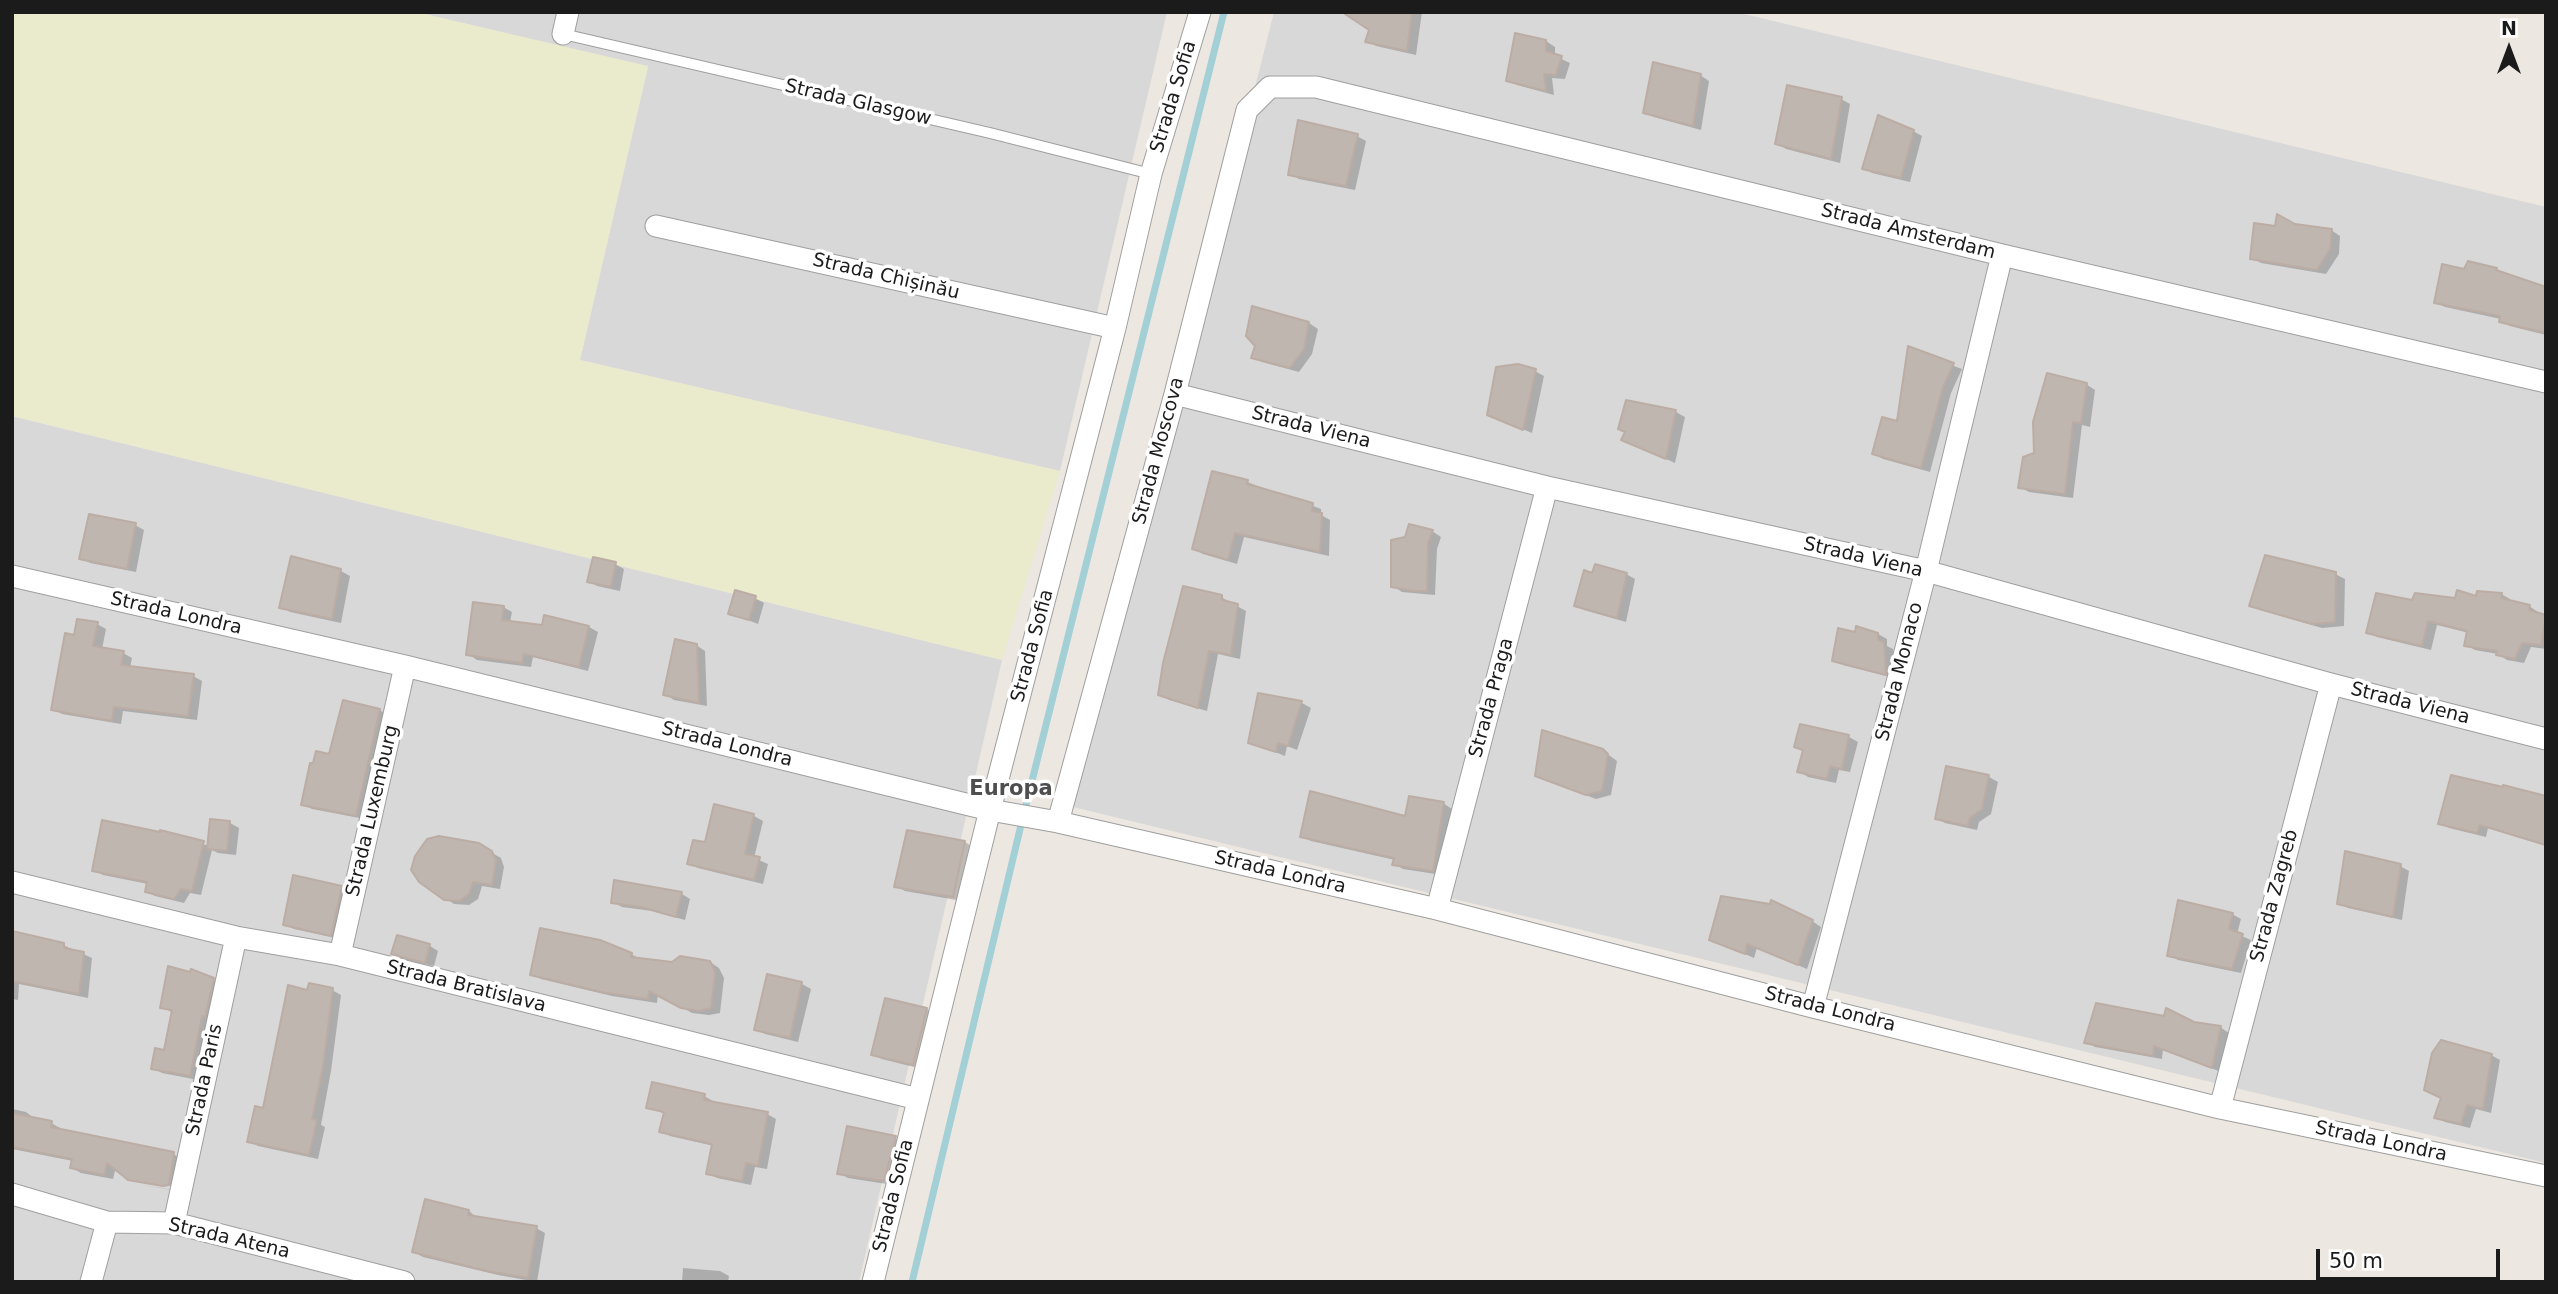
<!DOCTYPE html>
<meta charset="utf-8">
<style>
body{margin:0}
#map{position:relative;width:2558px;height:1294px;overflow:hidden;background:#ece7e0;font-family:"DejaVu Sans",sans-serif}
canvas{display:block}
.frame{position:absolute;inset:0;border:14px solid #1b1b1b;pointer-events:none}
.north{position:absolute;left:2474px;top:14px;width:70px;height:70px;-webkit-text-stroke:5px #fff;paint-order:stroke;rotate:0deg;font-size:19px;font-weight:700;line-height:28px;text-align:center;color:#1b1b1b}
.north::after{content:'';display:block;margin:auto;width:24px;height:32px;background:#1b1b1b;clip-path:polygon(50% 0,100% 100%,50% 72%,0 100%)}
.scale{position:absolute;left:2316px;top:1249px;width:184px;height:32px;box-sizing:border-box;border:4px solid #1b1b1b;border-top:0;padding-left:9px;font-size:21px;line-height:24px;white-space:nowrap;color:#1b1b1b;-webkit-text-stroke:5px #fff;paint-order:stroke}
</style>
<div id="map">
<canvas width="2558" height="1294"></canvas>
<div class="frame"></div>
<div class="north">N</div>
<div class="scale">50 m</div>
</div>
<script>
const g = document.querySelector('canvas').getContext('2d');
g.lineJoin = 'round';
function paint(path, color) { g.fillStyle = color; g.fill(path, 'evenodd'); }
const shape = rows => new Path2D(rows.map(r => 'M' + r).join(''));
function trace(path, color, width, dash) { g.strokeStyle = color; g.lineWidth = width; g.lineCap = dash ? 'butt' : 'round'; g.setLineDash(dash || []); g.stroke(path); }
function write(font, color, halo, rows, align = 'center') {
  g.font = font + ' "DejaVu Sans",sans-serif'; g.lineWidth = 7; g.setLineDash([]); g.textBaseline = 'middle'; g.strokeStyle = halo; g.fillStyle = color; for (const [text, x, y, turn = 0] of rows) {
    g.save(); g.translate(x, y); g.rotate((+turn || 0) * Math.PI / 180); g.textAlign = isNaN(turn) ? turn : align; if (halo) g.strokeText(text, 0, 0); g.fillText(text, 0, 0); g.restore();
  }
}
paint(shape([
 [416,12,1167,12,1060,471,580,360,648,67],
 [1274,12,1736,12,2546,207,2546,1163,1073,807],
 [12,416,1002,660,859,1282,12,1282]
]), '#d9d8d8');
paint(shape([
 [12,12,416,12,648,66,580,360,1060,471,1002,660,12,416]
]), '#eaeacc');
paint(shape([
 [1364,12,1422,12,1416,55,1376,46,1368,41,1372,29],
 [1546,41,1555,47,1555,56,1570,63,1565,79,1552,78,1554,95,1517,85,1508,80],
 [1700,75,1709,81,1701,130,1654,117,1645,112],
 [1841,99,1850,104,1840,163,1786,149,1777,143],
 [1913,131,1922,136,1910,182,1872,173,1864,168],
 [1357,136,1366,141,1355,190,1299,179,1290,174],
 [2295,225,2331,230,2340,236,2339,254,2326,274,2261,263,2252,258,2277,228],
 [2496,269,2546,289,2546,335,2510,326,2501,321,2501,319,2445,307,2436,302,2465,272],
 [1309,323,1318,329,1312,354,1299,372,1262,362,1253,357,1257,345],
 [1909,349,1962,369,1951,393,1930,472,1883,459,1874,454,1898,423],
 [1535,371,1544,376,1532,433,1498,419],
 [2086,384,2095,390,2090,427,2082,425,2073,498,2029,492,2020,487,2036,454],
 [1627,402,1676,412,1685,417,1675,463,1633,444,1627,432],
 [1247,482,1321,509,1321,515,1330,520,1329,556,1244,537,1237,564,1203,554,1194,549],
 [135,525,144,530,136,572,90,563,81,558],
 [1432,531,1441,537,1437,549,1435,595,1402,592,1393,586],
 [292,558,341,571,350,576,341,623,290,612,281,607],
 [615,564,624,569,620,591,597,586,589,581],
 [1626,574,1635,579,1626,622,1584,610,1576,605],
 [2335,574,2345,579,2344,626,2322,628,2260,610,2251,605],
 [2501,594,2510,599,2510,602,2529,606,2538,612,2538,614,2546,617,2546,649,2531,647,2524,663,2507,660,2498,654,2475,650,2466,645,2469,633,2437,625,2431,650,2377,637,2368,632,2413,602,2477,599],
 [1221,597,1246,611,1240,659,1218,654,1207,711,1169,700,1160,694],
 [755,598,764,603,758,624,730,613],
 [503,607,512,612,510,622,543,627,546,617,589,627,598,632,588,671,533,657,531,667,477,660,468,654],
 [97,624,106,629,102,649,123,653,132,658,130,668,193,676,202,681,197,720,123,711,121,724,62,714,53,709],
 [1856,634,1878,634,1887,639,1887,646,1893,649,1894,678,1843,665,1834,660],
 [696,645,705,651,707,706,674,700,665,694],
 [1259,695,1302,703,1311,708,1297,750,1287,746,1285,756,1250,742],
 [380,710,388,716,365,819,312,809,303,804,330,756],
 [1801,726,1849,737,1858,742,1850,772,1839,770,1836,783,1808,777,1799,771,1804,751,1796,747],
 [1602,750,1617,761,1611,795,1596,799,1546,780],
 [1948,768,1989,777,1998,782,1991,814,1979,822,1977,830,1945,823,1937,818],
 [2546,797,2546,846,2488,828,2486,837,2449,828,2440,823],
 [1443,803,1452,809,1442,875,1403,869,1394,864,1395,860,1311,841,1302,836,1406,818],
 [715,806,754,816,763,821,754,858,768,864,763,884,698,868,689,863,706,845],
 [212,821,230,823,239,828,236,855,218,853,212,850,201,895,190,893,184,903,155,896,147,891,148,884,103,875,94,870,162,832,209,846],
 [909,832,965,842,974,848,962,901,905,891,896,886],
 [478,845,501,858,504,867,500,889,482,886,478,899,469,905,454,904,445,898],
 [2400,866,2409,871,2402,920,2348,908,2339,903],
 [616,882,682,894,690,899,685,920,652,911,622,907,613,902],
 [341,888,350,893,340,939,294,929,285,924],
 [2232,914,2241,919,2237,934,2251,940,2241,973,2178,960,2169,955],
 [1812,921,1821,927,1807,969,1757,948,1754,958,1711,939],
 [12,933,63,945,92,958,88,998,19,984,18,1000,12,999],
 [430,946,438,951,434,966,402,959,393,953],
 [631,954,642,960,673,964,710,962,719,968,724,978,720,1013,709,1015,692,1013,658,994,657,1003,612,996,541,979,532,974],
 [768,977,802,984,811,989,798,1042,765,1034,756,1029],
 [213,980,222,985,198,1080,162,1073,153,1068,165,1052,173,1013,162,1007],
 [332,990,341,995,331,1071,321,1125,325,1127,318,1159,258,1146,249,1141,264,1110,308,992],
 [887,1000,927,1009,936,1015,922,1069,882,1059,873,1054],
 [2193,1024,2220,1027,2229,1033,2221,1072,2163,1049,2162,1059,2095,1047,2086,1042],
 [2491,1055,2500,1060,2491,1113,2476,1109,2470,1128,2445,1122,2436,1117],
 [704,1096,713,1101,713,1103,767,1114,776,1119,767,1169,755,1167,751,1185,717,1178,708,1173,714,1146,670,1136,661,1131,665,1114,648,1107],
 [12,1109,26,1112,35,1119,51,1123,60,1128,60,1131,173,1154,182,1159,173,1190,139,1184,171,1190,172,1186,128,1178,116,1167,113,1179,81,1173,72,1168,73,1161,12,1149],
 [895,1138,904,1143,893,1185,848,1178,839,1173],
 [469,1211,477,1218,536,1228,545,1233,537,1282,498,1275,423,1257,414,1252],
 [683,1268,720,1271,729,1276,728,1282,682,1282]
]), '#0003');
trace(shape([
 [912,1282,1021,825,1224,12]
]), '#a3cfd7', 7);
const building = shape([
 [1342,12,1412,12,1407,51,1365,42,1369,30,1342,12],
 [1515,33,1546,40,1546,51,1562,56,1556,75,1544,74,1546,91,1506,81,1515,33],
 [1653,62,1701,74,1693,126,1643,113,1653,62],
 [1787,85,1842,97,1831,159,1775,144,1787,85],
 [1878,115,1914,130,1901,178,1862,169,1878,115],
 [1298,120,1358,134,1346,186,1288,175,1298,120],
 [2277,214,2295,224,2332,229,2330,249,2317,270,2250,259,2254,223,2275,226,2277,214],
 [2468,261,2497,268,2496,270,2546,287,2546,333,2499,322,2500,316,2434,303,2442,264,2464,269,2468,261],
 [1252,306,1309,322,1304,349,1290,368,1251,358,1255,346,1246,336,1252,306],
 [1908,346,1954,363,1943,387,1921,468,1872,454,1882,417,1897,421,1908,346],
 [1518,364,1536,369,1523,430,1487,415,1496,367,1518,364],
 [2047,373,2087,383,2081,423,2073,422,2065,494,2018,488,2023,457,2034,453,2033,422,2047,373],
 [1626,400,1676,410,1666,459,1621,440,1625,432,1618,429,1626,400],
 [1212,471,1248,480,1247,484,1313,503,1312,511,1322,513,1320,552,1235,533,1228,560,1192,549,1212,471],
 [89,514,136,523,127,569,79,559,89,514],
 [1409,524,1433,530,1428,543,1427,591,1414,591,1391,587,1391,540,1405,537,1409,524],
 [2265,555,2336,572,2335,622,2312,624,2249,606,2265,555],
 [291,556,341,569,332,619,279,608,291,556],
 [593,557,616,562,611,587,587,582,593,557],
 [1595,564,1627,573,1617,618,1574,606,1584,570,1592,573,1595,564],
 [1183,586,1222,595,1222,600,1238,604,1231,655,1209,651,1198,708,1158,695,1163,663,1183,586],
 [735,590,756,596,749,620,728,614,735,590],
 [2457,590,2476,596,2477,591,2502,593,2501,598,2530,605,2529,610,2546,615,2541,645,2522,643,2515,659,2496,655,2497,651,2464,646,2467,631,2428,621,2422,646,2366,633,2376,593,2412,600,2415,593,2455,598,2457,590],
 [473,602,504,606,502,620,542,625,544,615,589,626,579,667,524,654,522,663,466,655,473,602],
 [77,619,98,622,93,646,124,651,121,665,194,674,188,716,114,707,112,721,51,710,65,633,74,635,77,619],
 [1856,626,1878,633,1878,640,1884,642,1886,675,1832,661,1838,628,1855,632,1856,626],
 [675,639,697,644,699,703,663,695,675,639],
 [1258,693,1302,701,1288,746,1278,743,1276,752,1248,743,1258,693],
 [343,700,380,709,356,816,301,805,310,763,313,763,316,751,329,754,343,700],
 [1800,724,1849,735,1842,769,1830,766,1827,779,1797,772,1803,750,1794,747,1800,724],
 [1542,730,1603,749,1608,754,1602,791,1586,795,1535,776,1542,730],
 [1946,766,1989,775,1982,809,1970,818,1968,826,1935,819,1946,766],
 [2451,775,2503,787,2503,785,2546,796,2546,845,2480,825,2477,833,2438,824,2451,775],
 [1310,791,1405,816,1409,796,1444,802,1433,871,1392,865,1394,858,1300,837,1310,791],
 [714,804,754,814,745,854,760,857,754,880,687,864,693,840,705,842,714,804],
 [210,819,230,821,227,851,207,849,210,819],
 [102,820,160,832,160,830,204,841,192,891,181,889,174,899,145,892,147,882,92,871,102,820],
 [907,830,965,841,953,897,894,887,907,830],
 [439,836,479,843,492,851,496,861,492,885,473,882,469,894,459,901,444,900,419,882,411,870,415,856,427,839,439,836],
 [2345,851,2401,864,2393,917,2337,904,2345,851],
 [293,875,342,886,331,936,283,925,293,875],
 [614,880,682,892,676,917,641,907,611,903,614,880],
 [1721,896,1770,904,1771,900,1813,920,1798,965,1747,944,1745,954,1709,940,1721,896],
 [2178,900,2233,913,2229,929,2243,934,2232,969,2167,956,2178,900],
 [540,928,600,940,632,953,631,957,672,962,680,956,710,961,715,972,711,1008,699,1011,681,1008,649,991,648,999,601,992,530,975,540,928],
 [12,931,64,943,64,948,84,952,79,994,12,981,12,931],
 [397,935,430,944,425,963,391,954,397,935],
 [168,966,190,972,191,969,214,978,205,1017,202,1016,190,1076,151,1069,155,1048,164,1050,172,1010,160,1008,168,966],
 [767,974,802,982,790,1038,754,1030,767,974],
 [309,983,333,988,323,1066,312,1119,317,1120,309,1155,247,1142,255,1106,263,1108,288,985,307,990,309,983],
 [885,998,927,1008,913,1065,871,1055,885,998],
 [2096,1003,2164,1016,2166,1008,2194,1022,2221,1026,2212,1068,2154,1046,2153,1056,2084,1043,2096,1003],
 [2441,1040,2492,1054,2483,1109,2467,1105,2461,1124,2434,1118,2441,1098,2424,1090,2432,1053,2441,1040],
 [652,1082,705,1094,704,1100,768,1112,758,1166,746,1163,742,1181,706,1174,712,1144,659,1132,664,1112,646,1108,652,1082],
 [12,1113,52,1121,51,1127,174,1152,169,1185,163,1186,128,1180,107,1163,104,1175,70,1168,72,1159,12,1147,12,1113],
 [847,1126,896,1136,884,1181,837,1174,847,1126],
 [425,1199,469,1210,468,1215,537,1226,528,1278,487,1271,412,1252,425,1199]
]);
paint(building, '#c0b6b0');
trace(building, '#bcada4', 2);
const service = shape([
 [563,34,990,133,1151,174]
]);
const minor = shape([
 [563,34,568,12],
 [656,226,1115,328],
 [1175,394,1547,487,1926,571,2331,684,2546,739],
 [12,576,405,666,990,810,1058,822,1437,909,1813,1007,2220,1108,2546,1176],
 [1058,822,1175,394,1247,110,1270,87,1316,87,2002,255,2546,382],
 [12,882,236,937,340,955,918,1099],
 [1437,909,1547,487],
 [340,955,405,666],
 [1813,1007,1926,571,2002,255],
 [2220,1108,2331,684],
 [12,1194,107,1222,174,1223,404,1282],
 [174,1223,236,937],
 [91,1282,107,1222],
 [873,1282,990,810,1115,328,1151,174,1200,12]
]);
trace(service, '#9f9f9f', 12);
trace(minor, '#9f9f9f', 23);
trace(service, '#fff', 10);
trace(minor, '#fff', 21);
write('19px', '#1b1b1b', '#fff', [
 ["Strada Sofia",1174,97,-73],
 ["Strada Glasgow",858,103,13],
 ["Strada Amsterdam",1908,232,14],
 ["Strada Chișinău",886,277,13],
 ["Strada Viena",1311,428,14],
 ["Strada Moscova",1159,451,-75],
 ["Strada Viena",1863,558,13],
 ["Strada Londra",176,614,13],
 ["Strada Sofia",1033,646,-75],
 ["Strada Monaco",1900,672,-76],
 ["Strada Praga",1492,698,-75],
 ["Strada Viena",2410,704,14],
 ["Strada Londra",727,745,14],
 ["Strada Luxemburg",373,811,-77],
 ["Strada Londra",1280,873,13],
 ["Strada Zagreb",2275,896,-75],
 ["Strada Bratislava",466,987,14],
 ["Strada Londra",1830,1010,14],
 ["Strada Paris",205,1080,-78],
 ["Strada Londra",2381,1142,12],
 ["Strada Sofia",894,1196,-76],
 ["Strada Atena",229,1239,13]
]);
write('bold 21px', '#4e4e4e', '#fff', [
 ["Europa",1011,790]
]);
</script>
